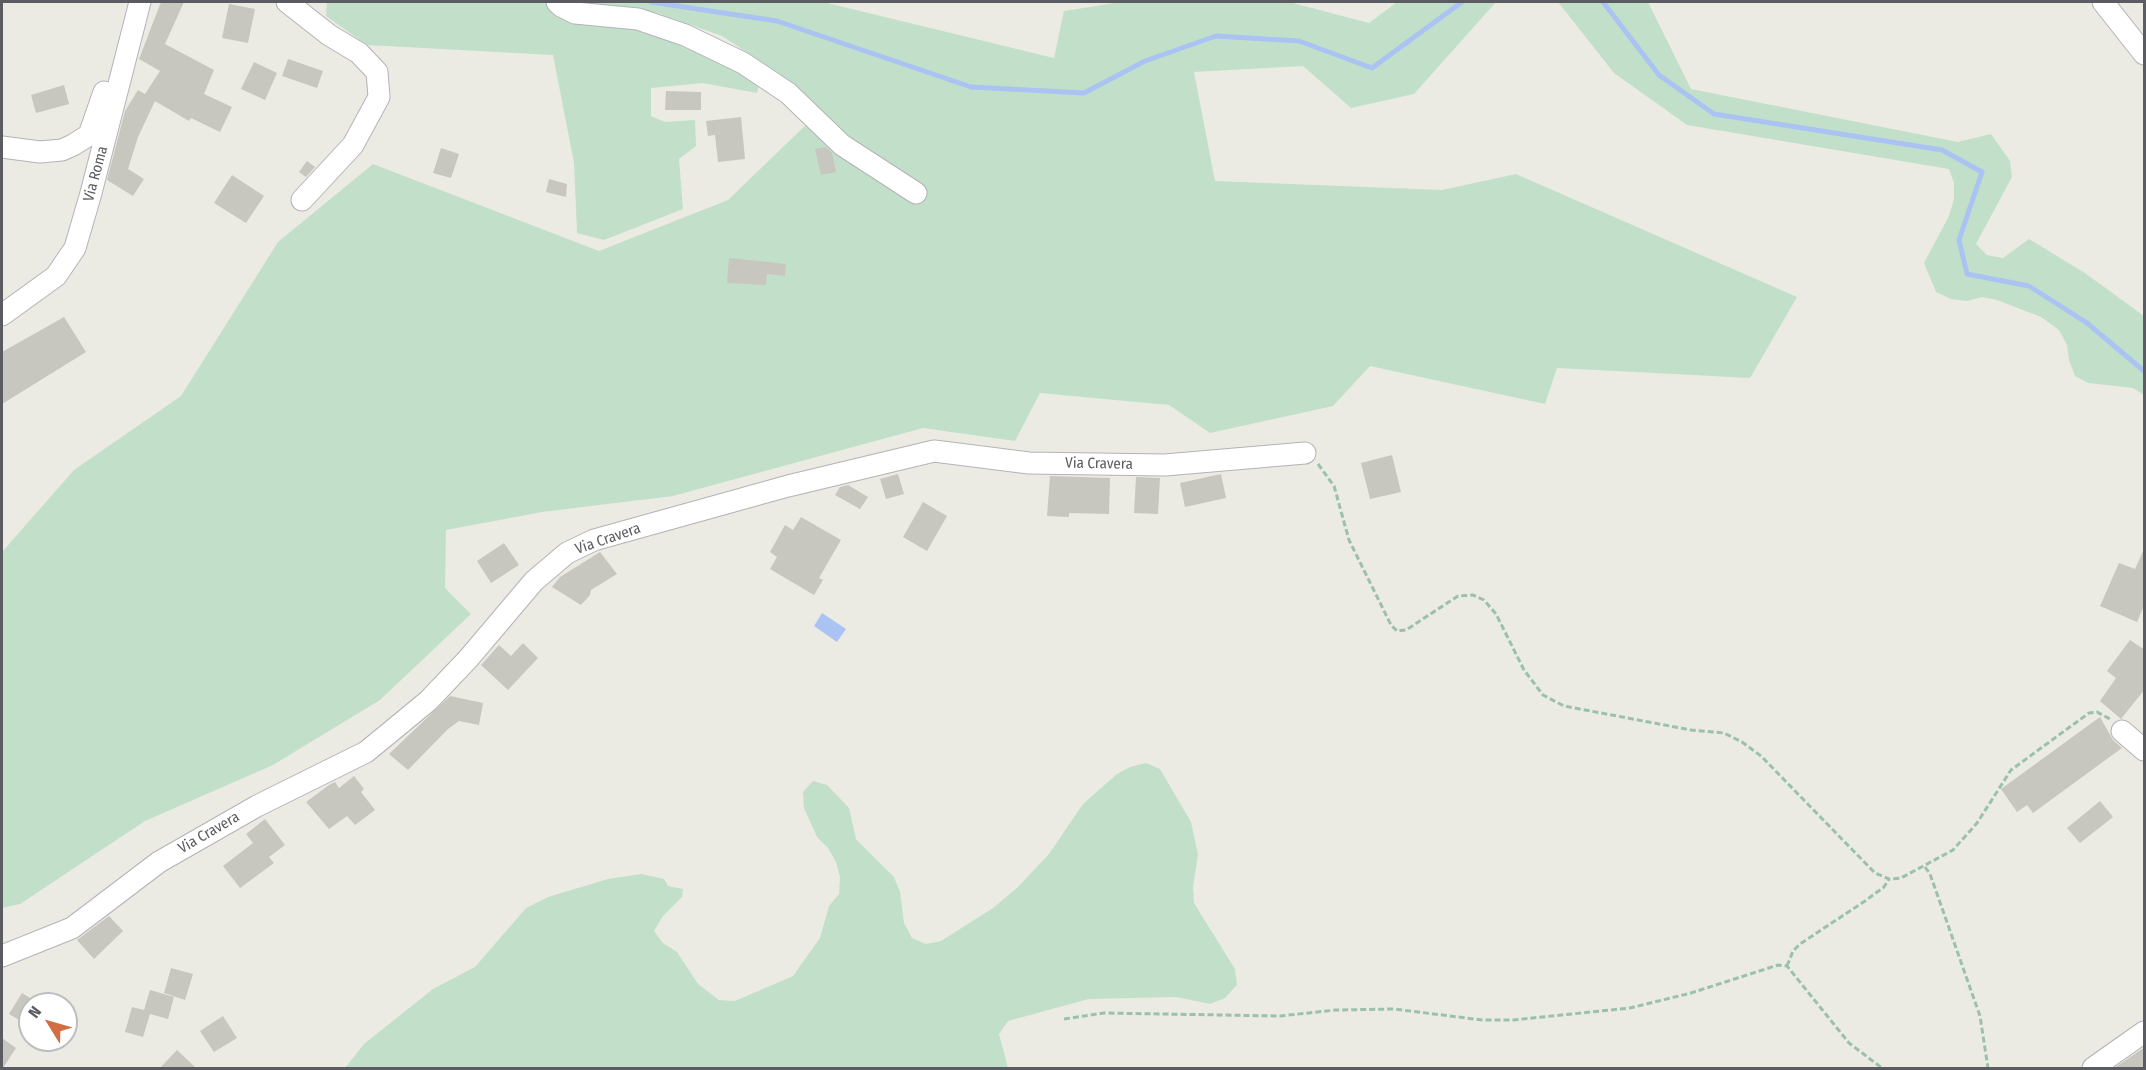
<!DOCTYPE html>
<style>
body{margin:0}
#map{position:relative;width:2146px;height:1070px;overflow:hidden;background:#ebebe3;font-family:"Fira Sans Condensed",sans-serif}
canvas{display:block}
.frame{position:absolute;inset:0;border:3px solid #5b5c61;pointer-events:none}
.north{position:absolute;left:18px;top:992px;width:60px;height:60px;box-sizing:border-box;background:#fff;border:2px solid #bdbec0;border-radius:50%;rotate:307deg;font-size:16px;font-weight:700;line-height:24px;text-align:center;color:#5b5c61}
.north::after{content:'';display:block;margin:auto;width:21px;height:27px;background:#d16e42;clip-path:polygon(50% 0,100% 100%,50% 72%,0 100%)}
</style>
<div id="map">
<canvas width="2146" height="1070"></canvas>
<div class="frame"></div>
<div class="north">N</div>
</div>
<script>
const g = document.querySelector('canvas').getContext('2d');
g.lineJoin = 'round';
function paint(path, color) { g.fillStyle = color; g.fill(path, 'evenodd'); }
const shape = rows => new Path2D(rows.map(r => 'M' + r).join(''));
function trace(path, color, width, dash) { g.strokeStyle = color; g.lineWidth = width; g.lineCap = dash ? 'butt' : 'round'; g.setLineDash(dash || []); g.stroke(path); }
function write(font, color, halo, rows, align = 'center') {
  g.font = font + ' "Fira Sans Condensed",sans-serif'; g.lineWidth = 4.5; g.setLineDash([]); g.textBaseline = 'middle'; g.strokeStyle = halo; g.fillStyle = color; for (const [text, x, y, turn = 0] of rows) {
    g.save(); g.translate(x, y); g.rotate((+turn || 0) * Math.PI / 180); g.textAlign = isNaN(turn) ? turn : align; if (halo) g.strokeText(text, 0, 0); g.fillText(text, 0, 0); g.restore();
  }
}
paint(shape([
 [327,2,823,2,1054,58,1064,11,1121,2,1289,2,1369,23,1397,2,1496,2,1414,94,1351,108,1303,66,1194,72,1215,181,1442,190,1516,174,1797,297,1750,378,1557,368,1545,404,1370,366,1333,406,1210,433,1169,405,1040,393,1015,441,923,428,673,496,542,512,446,530,445,588,471,614,380,700,273,765,145,821,20,904,2,908,2,552,74,470,181,396,278,242,373,164,599,251,728,200,812,119,805,98,780,74,722,36,658,13,593,7,695,52,740,65,760,80,757,93,703,83,651,88,651,116,665,122,695,120,696,146,679,159,683,209,604,240,577,233,574,163,553,55,367,45,326,16],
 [1558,2,1648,2,1691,89,1958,142,1991,134,2010,161,2012,177,1976,244,1987,255,2003,258,2029,239,2085,273,2144,316,2144,395,2133,388,2088,383,2075,376,2069,360,2067,345,2059,330,2041,317,1997,300,1982,297,1967,301,1951,299,1936,292,1924,263,1949,216,1954,199,1954,183,1949,169,1687,125,1614,73],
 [1146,763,1160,769,1191,822,1198,855,1193,887,1194,903,1235,969,1237,985,1225,998,1210,1004,1176,997,1089,999,1008,1021,999,1034,1008,1068,345,1068,364,1044,433,989,475,967,526,908,548,897,608,879,641,874,664,879,668,886,683,889,682,897,663,916,654,931,663,943,677,952,698,984,719,1000,735,1001,793,976,820,938,829,906,839,894,840,877,836,862,828,848,817,837,804,808,803,792,813,781,827,785,849,808,856,839,894,877,900,892,904,923,912,938,926,944,941,941,993,908,1017,888,1049,854,1083,804,1117,774,1130,767]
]), '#c2e0c9');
paint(shape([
 [822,613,846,629,837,642,814,626]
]), '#abc3f3');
trace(shape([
 [651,2,777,21,971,87,1084,93,1145,61,1216,36,1299,41,1372,68,1462,2],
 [1603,2,1659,75,1714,114,1942,150,1982,172,1959,240,1967,274,2029,286,2087,323,2144,371]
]), '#abc3f3', 5);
paint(shape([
 [161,2,184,2,165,44,214,70,204,94,232,107,220,132,191,118,189,121,155,101,138,137,128,169,144,179,133,196,107,180,125,111,138,90,145,94,160,71,139,59],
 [229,4,255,9,248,43,222,38],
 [288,59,323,71,317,88,282,76],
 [254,62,277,73,265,100,241,89],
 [64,85,69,104,36,113,31,95],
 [666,91,701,92,701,110,665,110],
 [741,117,745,159,718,162,715,135,708,136,706,121],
 [825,147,832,153,836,172,821,175,815,149],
 [441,148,459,154,451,178,433,173],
 [307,161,315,167,306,177,299,172],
 [232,175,264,196,246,223,214,203],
 [549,179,567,184,566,197,546,192],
 [729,258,786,264,785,276,767,274,766,285,727,283],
 [64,317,86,352,2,404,2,352],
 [1392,455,1401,492,1370,499,1361,463],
 [898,474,904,494,886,499,880,479],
 [1221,474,1226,498,1185,507,1180,483],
 [1050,476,1110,478,1109,514,1069,513,1069,517,1047,516],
 [1136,477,1160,478,1158,514,1134,513],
 [848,485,868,497,860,509,835,495,840,487],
 [923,502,947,516,927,551,903,537],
 [801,517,841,540,819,578,823,580,814,595,770,569,777,557,770,552,785,525,793,530],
 [504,543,519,565,491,583,477,561],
 [2145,547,2145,603,2137,622,2100,606,2119,563,2135,569],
 [600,552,617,574,591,590,590,595,581,605,552,587,560,577],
 [2130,640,2145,650,2145,689,2121,719,2100,701,2116,678,2107,671],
 [523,643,538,658,508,690,481,665,499,645,511,656],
 [450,696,483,703,479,725,459,721,448,729,408,770,389,754],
 [2100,717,2113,740,2122,748,2033,813,2027,805,2017,812,2001,789],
 [354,776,364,789,361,792,375,810,355,825,347,816,329,829,306,802,329,785,335,782,339,788],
 [2100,801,2113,817,2080,843,2067,828],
 [265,819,285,845,269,857,274,863,240,888,223,866,253,843,246,834],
 [109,916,123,931,94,959,77,940],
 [171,968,193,974,185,1000,164,993],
 [150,990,174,997,168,1019,150,1014,143,1037,125,1032,132,1007,144,1010],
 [22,993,30,998,30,1017,26,1024,9,1014],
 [223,1016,237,1038,214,1052,200,1031],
 [2,1038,16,1048,3,1068,2,1068],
 [2145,1047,2145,1068,2114,1068],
 [177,1050,196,1068,160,1068]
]), '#c7c6bf');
const minor = shape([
 [287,2,329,35,359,53,377,72,379,97,353,145,302,200],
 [557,2,561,6,575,13,638,19,685,35,743,63,788,93,842,145,916,193],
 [2103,2,2144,54],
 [2,147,40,152,62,150,73,145,89,135,104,92],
 [2,315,56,276,75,248,91,193,140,2],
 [2122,731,2144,750],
 [2,956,72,928,159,862,257,806,366,752,428,701,468,659,534,581,567,553,594,540,788,486,934,451,1029,463,1165,465,1305,453],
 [2093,1068,2144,1032]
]);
trace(minor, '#b3b3b8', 23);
trace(shape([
 [1318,464,1334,486,1349,540,1391,625,1397,631,1406,630,1458,596,1473,595,1484,600,1496,614,1524,670,1543,695,1564,706,1691,730,1724,733,1742,742,1761,756,1875,873,1889,879,1901,878,1953,850,1977,823,2011,770,2089,713,2097,712,2110,719],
 [1925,867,1930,874,1980,1016,1988,1068],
 [1787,966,1793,951,1800,944,1865,901,1884,887,1889,879],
 [1064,1019,1104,1013,1280,1016,1336,1010,1394,1009,1482,1020,1513,1020,1630,1008,1691,993,1778,965,1787,966,1849,1043,1882,1068]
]), '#9cc0ae', 3, [6, 3]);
trace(minor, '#fff', 21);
write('15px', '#5b5c61', '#fff', [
 ["Via Roma",96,174,-75],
 ["Via Cravera",1099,464,1],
 ["Via Cravera",608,539,-19],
 ["Via Cravera",209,833,-30]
]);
</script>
